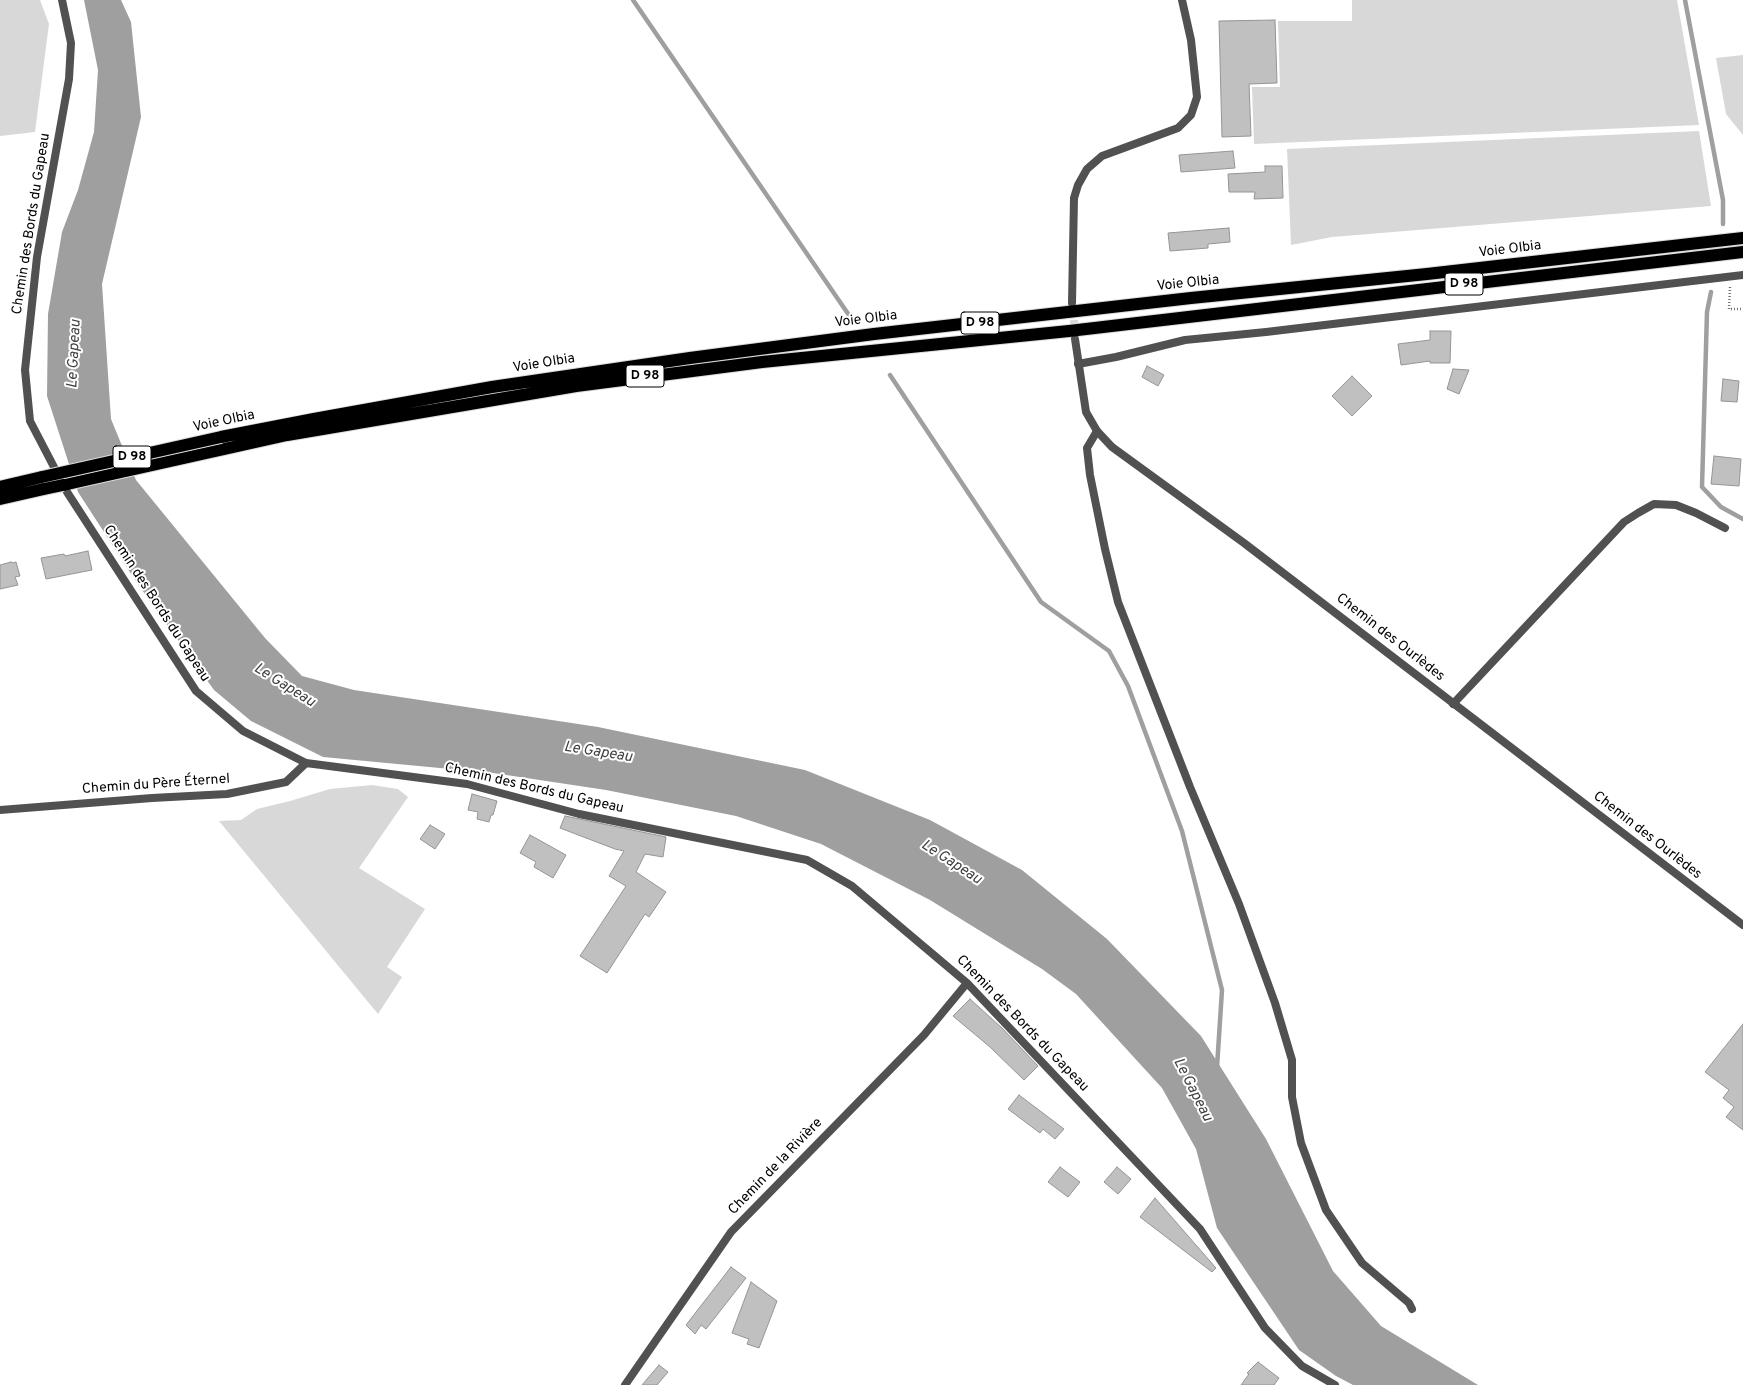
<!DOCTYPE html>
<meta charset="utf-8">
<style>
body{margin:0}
canvas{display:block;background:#fff}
</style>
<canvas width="1743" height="1385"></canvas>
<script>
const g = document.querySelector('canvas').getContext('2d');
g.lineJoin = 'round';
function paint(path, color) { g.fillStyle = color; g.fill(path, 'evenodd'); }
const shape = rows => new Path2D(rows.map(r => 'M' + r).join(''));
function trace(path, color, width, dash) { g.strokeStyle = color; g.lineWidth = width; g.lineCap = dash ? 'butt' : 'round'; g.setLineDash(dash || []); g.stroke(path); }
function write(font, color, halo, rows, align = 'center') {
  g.font = font + ' Overpass,sans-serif'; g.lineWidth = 4; g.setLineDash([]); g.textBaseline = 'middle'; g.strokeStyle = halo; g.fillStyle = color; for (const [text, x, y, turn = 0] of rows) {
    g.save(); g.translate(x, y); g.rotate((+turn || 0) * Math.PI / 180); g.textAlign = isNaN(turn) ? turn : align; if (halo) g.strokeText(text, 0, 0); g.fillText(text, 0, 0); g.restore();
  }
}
paint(shape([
 [0,0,40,0,49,24,35,132,0,136],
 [1352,0,1677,0,1699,125,1254,144,1252,87,1280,87,1278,21,1352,21],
 [1743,55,1743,135,1726,114,1716,58],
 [1699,131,1711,206,1332,237,1291,245,1287,149],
 [372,785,398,789,408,797,359,868,425,909,387,967,402,977,378,1014,219,821,241,820,257,809,290,801,330,789]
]), '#d8d8d8');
paint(shape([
 [84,0,121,0,131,22,141,117,102,284,111,419,136,480,265,638,302,676,354,690,598,727,805,770,930,820,1022,870,1107,939,1201,1036,1266,1139,1333,1271,1381,1326,1478,1385,1353,1385,1336,1376,1299,1350,1217,1228,1196,1149,1162,1088,1076,994,1042,969,930,900,821,844,736,816,606,790,493,773,323,757,251,721,214,690,137,583,78,492,47,396,48,314,62,232,78,190,94,132,98,70]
]), '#9f9f9f');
trace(shape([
 [633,0,853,321],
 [1685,0,1723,200,1723,224],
 [1711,292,1707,312,1702,487,1721,507,1743,519],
 [890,375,1041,602,1109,651,1128,686,1182,831,1222,990,1217,1067]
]), '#9f9f9f', 4.5);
const building = shape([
 [1275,20,1277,83,1249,84,1251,136,1222,137,1219,21,1275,20],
 [1233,151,1235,168,1181,172,1179,155,1233,151],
 [1265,166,1282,166,1283,198,1254,199,1255,192,1229,192,1228,174,1265,172,1265,166],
 [1229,228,1230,242,1208,244,1208,248,1170,251,1168,233,1229,228],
 [1430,331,1451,331,1450,363,1430,363,1430,361,1401,365,1398,344,1430,340,1430,331],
 [1147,366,1164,375,1158,386,1142,377,1147,366],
 [1453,369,1469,370,1459,394,1447,389,1453,369],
 [1352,376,1372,396,1352,416,1332,396,1352,376],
 [1723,379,1739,381,1737,402,1721,401,1723,379],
 [1714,456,1741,459,1739,486,1711,484,1714,456],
 [88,551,92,570,46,579,41,558,64,554,65,556,88,551],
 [11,562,13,563,16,562,20,576,15,577,18,585,0,589,0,565,11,562],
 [472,794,497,801,493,815,491,815,489,822,477,819,478,812,468,810,472,794],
 [565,816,666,837,663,857,645,854,636,872,666,892,649,917,645,914,607,973,580,956,626,886,609,876,624,851,615,849,560,828,565,816],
 [430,825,445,834,435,849,420,839,430,825],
 [530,835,566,855,553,878,534,867,536,862,520,853,530,835],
 [970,999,1002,1028,1038,1066,1024,1080,990,1047,953,1016,970,999],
 [1743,1024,1743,1130,1726,1117,1734,1107,1723,1098,1729,1090,1705,1072,1743,1024],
 [1019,1095,1064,1129,1055,1139,1043,1129,1040,1133,1008,1109,1019,1095],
 [1060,1167,1080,1182,1068,1197,1048,1182,1060,1167],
 [1117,1167,1131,1179,1118,1194,1104,1182,1117,1167],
 [1155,1198,1216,1268,1212,1272,1140,1217,1155,1198],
 [731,1267,746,1278,706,1329,701,1325,695,1334,686,1325,731,1267],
 [751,1282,777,1301,759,1348,747,1344,749,1339,732,1333,751,1282],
 [1258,1362,1279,1378,1274,1385,1241,1385,1249,1374,1247,1373,1258,1362],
 [659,1365,668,1372,657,1385,642,1385,659,1365]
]);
paint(building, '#c0c0c0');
trace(building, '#959595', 1);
trace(shape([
 [1073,308,1075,334]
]), '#d9d9d9', 8, [8, 4]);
const highway = shape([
 [221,437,314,419,492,387,690,358,874,334,1191,298,1427,274,1743,238],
 [63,485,287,435,576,386,762,362,1069,331,1743,252],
 [0,487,42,477],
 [0,499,44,489]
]);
trace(highway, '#dbdbdb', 14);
trace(shape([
 [1730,287,1729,309,1743,309]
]), '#737373', 2.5, [1, 2]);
trace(shape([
 [1078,364,1116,357,1185,340,1266,332,1743,275],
 [1097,431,1087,448,1090,475,1105,549,1118,602,1190,787,1239,904,1275,1003,1292,1060,1292,1097,1301,1143,1326,1210,1362,1263,1409,1303,1412,1309],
 [1453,704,1624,522,1638,513,1654,504,1676,505,1696,513,1725,528]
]), '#515151', 8);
trace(shape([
 [62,0,71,43,69,79,37,257,25,370,30,421,67,492,196,691,243,731,306,763,467,784,579,814,807,860,852,886,967,983,1200,1229,1265,1328,1302,1366,1335,1385],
 [1072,303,1074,198,1078,185,1087,169,1102,156,1178,128,1191,115,1197,97,1191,40,1182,0],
 [1075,339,1086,412,1097,431,1112,447,1244,543,1743,925],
 [0,810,152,798,227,794,286,782,306,763],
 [625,1385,731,1232,924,1035,967,983]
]), '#515151', 8);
trace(highway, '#000', 12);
const highwayBridge = shape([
 [42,477,221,437],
 [44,489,63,485]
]);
trace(highwayBridge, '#dbdbdb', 14, []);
trace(highwayBridge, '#000', 12);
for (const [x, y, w] of [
 [1464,284,38],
 [980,323,38],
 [645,376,38],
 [132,457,38]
]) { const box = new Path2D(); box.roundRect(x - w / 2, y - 11, w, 22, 3); g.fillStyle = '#fff'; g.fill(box); trace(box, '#000', 1); }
write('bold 13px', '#000', null, [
 ["D 98",1464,284],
 ["D 98",980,323],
 ["D 98",645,376],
 ["D 98",132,457]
]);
write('14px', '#000', '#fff', [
 ["Chemin des Bords du Gapeau",32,224,-81],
 ["Voie Olbia",1510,250,-7],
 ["Voie Olbia",1188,284,-6],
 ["Voie Olbia",866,320,-7],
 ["Voie Olbia",544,364,-9],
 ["Voie Olbia",224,422,-12],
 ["Chemin des Bords du Gapeau",156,604,57],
 ["Chemin des Ourlèdes",1390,638,38],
 ["Chemin du Père Éternel",156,785,-4],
 ["Chemin des Bords du Gapeau",534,789,13],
 ["Chemin des Ourlèdes",1647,836,38],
 ["Chemin des Bords du Gapeau",1022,1024,46],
 ["Chemin de la Rivière",776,1167,-46]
]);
write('italic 15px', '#404040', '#fff', [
 ["Le Gapeau",75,354,-87],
 ["Le Gapeau",284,686,32],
 ["Le Gapeau",598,753,9],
 ["Le Gapeau",951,863,33],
 ["Le Gapeau",1192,1090,63]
]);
</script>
